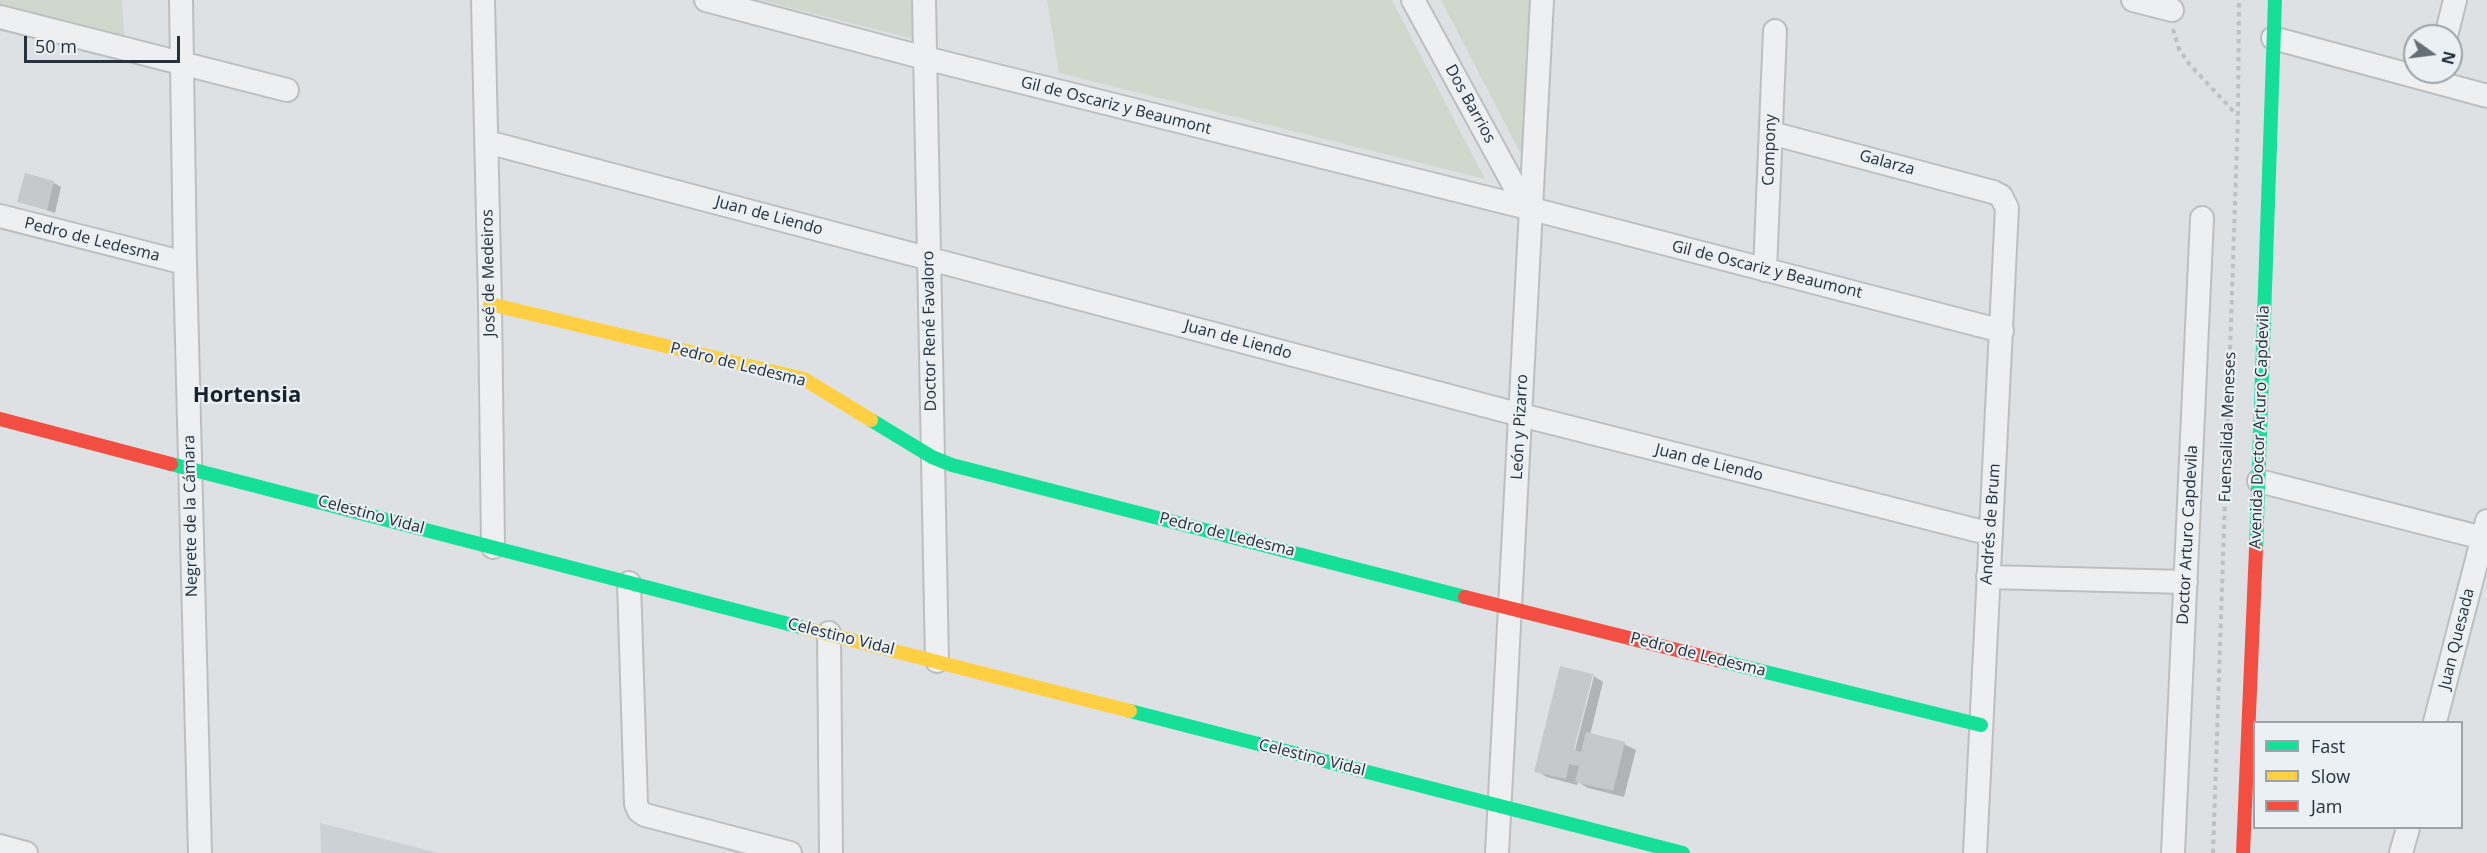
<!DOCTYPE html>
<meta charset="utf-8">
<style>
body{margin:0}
#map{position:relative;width:2487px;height:853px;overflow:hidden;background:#dee1e3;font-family:"Open Sans",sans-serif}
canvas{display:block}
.legend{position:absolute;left:2253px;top:721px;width:210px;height:108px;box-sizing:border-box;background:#eaf0f4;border:2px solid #9ba4aa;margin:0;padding:8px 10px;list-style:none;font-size:18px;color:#25313c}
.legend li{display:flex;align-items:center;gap:12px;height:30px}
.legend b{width:30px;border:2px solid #9ba4aa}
.north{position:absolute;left:2403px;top:24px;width:60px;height:60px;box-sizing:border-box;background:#eaf0f4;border:2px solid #9ba4aa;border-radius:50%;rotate:104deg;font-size:16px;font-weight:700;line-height:24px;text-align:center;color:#25313c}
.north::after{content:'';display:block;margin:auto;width:21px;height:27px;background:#666f76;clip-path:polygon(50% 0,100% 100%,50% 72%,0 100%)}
.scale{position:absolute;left:24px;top:36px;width:156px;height:27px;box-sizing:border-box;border:3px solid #25313c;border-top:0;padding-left:8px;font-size:18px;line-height:21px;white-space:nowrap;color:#25313c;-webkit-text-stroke:4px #eaf0f4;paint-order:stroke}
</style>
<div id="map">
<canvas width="2487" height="853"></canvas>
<ul class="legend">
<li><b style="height:8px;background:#16e098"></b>Fast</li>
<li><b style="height:8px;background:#ffcf43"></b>Slow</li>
<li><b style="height:8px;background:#f24e42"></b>Jam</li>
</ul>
<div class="north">N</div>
<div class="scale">50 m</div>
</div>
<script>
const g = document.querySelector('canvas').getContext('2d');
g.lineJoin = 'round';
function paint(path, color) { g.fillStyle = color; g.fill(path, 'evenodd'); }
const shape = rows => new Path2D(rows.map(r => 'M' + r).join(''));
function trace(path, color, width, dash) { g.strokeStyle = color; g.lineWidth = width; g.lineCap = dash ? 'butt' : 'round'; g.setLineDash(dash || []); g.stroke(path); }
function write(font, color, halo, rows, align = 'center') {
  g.font = font + ' "Open Sans",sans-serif'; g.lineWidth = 4.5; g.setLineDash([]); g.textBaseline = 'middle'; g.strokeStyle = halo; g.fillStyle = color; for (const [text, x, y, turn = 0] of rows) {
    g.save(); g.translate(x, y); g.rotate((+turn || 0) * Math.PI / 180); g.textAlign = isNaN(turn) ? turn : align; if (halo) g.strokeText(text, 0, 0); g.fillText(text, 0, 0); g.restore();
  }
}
paint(shape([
 [320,823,439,853,321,853]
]), '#cbd1d7');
paint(shape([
 [0,0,122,0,125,48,0,18],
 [759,0,918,0,918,40],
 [1047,0,1392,0,1485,179,1059,73],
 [1441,0,1530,0,1523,158]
]), '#d0d8ce');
paint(shape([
 [26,175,54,183,61,187,55,213,19,201],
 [1561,668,1592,675,1603,682,1590,735,1624,744,1636,750,1624,797,1588,788,1578,782,1577,785,1547,777,1536,771],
 [1590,676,1594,676,1573,758,1570,757]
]), '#0003');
paint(shape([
 [25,173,54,181,47,210,17,202],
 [1560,666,1593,674,1574,750,1581,752,1586,732,1625,742,1613,791,1575,782,1579,766,1569,764,1566,779,1534,772]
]), '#c6c9cb');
const street = shape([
 [181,0,185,263,200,853],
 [483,0,490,304,493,547],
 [706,0,925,58,1532,209,2002,331],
 [924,0,937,661],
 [1413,0,1527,209],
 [2133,0,2172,10],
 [0,17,287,90],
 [2446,36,2455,0],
 [2273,38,2487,96],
 [1771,133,1993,192,2001,196,2007,208,1975,853],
 [487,142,1521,415,1991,534],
 [0,216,185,263],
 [1765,270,1775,31],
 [2259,481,2487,539],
 [1988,577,2186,582],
 [629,583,636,804,639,811,645,815,790,853],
 [829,633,831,853],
 [2435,722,2487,521],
 [0,846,26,853],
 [1497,853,1542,0],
 [2173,853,2202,218],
 [2401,853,2408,828]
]);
trace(street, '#bcbfc1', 26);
trace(shape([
 [2173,29,2179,49,2190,65,2237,115],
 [2213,853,2238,116,2239,0]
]), '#bdc1c3', 4, [4.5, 4.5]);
trace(street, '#edeff0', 22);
trace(shape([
 [871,420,932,457,952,465,1465,597],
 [171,464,804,628],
 [2256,549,2275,0],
 [1721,661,1981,725],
 [1130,711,1683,853]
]), '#16e098', 14);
trace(shape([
 [490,304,804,379,871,420],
 [804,628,1130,711]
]), '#ffcf43', 14);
trace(shape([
 [0,419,171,464],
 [1465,597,1721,661],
 [2243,853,2256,549]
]), '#f24e42', 14);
write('16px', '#25313c', '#eaf0f4', [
 ["Dos Barrios",1470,104,61],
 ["Gil de Oscariz y Beaumont",1116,106,14],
 ["Compony",1770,150,-88],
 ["Galarza",1887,163,15],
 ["Juan de Liendo",769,216,15],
 ["Pedro de Ledesma",92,240,14],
 ["Gil de Oscariz y Beaumont",1767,270,14],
 ["José de Medeiros",489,273,-91],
 ["Doctor René Favaloro",930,331,-91],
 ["Juan de Liendo",1238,340,15],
 ["Pedro de Ledesma",738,365,14],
 ["León y Pizarro",1520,427,-87],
 ["Fuensalida Meneses",2228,427,-88],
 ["Avenida Doctor Arturo Capdevila",2260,427,-88],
 ["Juan de Liendo",1709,463,14],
 ["Celestino Vidal",371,515,15],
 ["Negrete de la Cámara",191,516,-91],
 ["Andrés de Brum",1991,524,-86],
 ["Pedro de Ledesma",1227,535,14],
 ["Doctor Arturo Capdevila",2188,535,-87],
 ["Celestino Vidal",841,637,14],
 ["Juan Quesada",2457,639,-76],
 ["Pedro de Ledesma",1698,655,14],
 ["Celestino Vidal",1312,758,14]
]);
write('bold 22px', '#17222d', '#eaf0f4', [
 ["Hortensia",247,396]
]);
</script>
